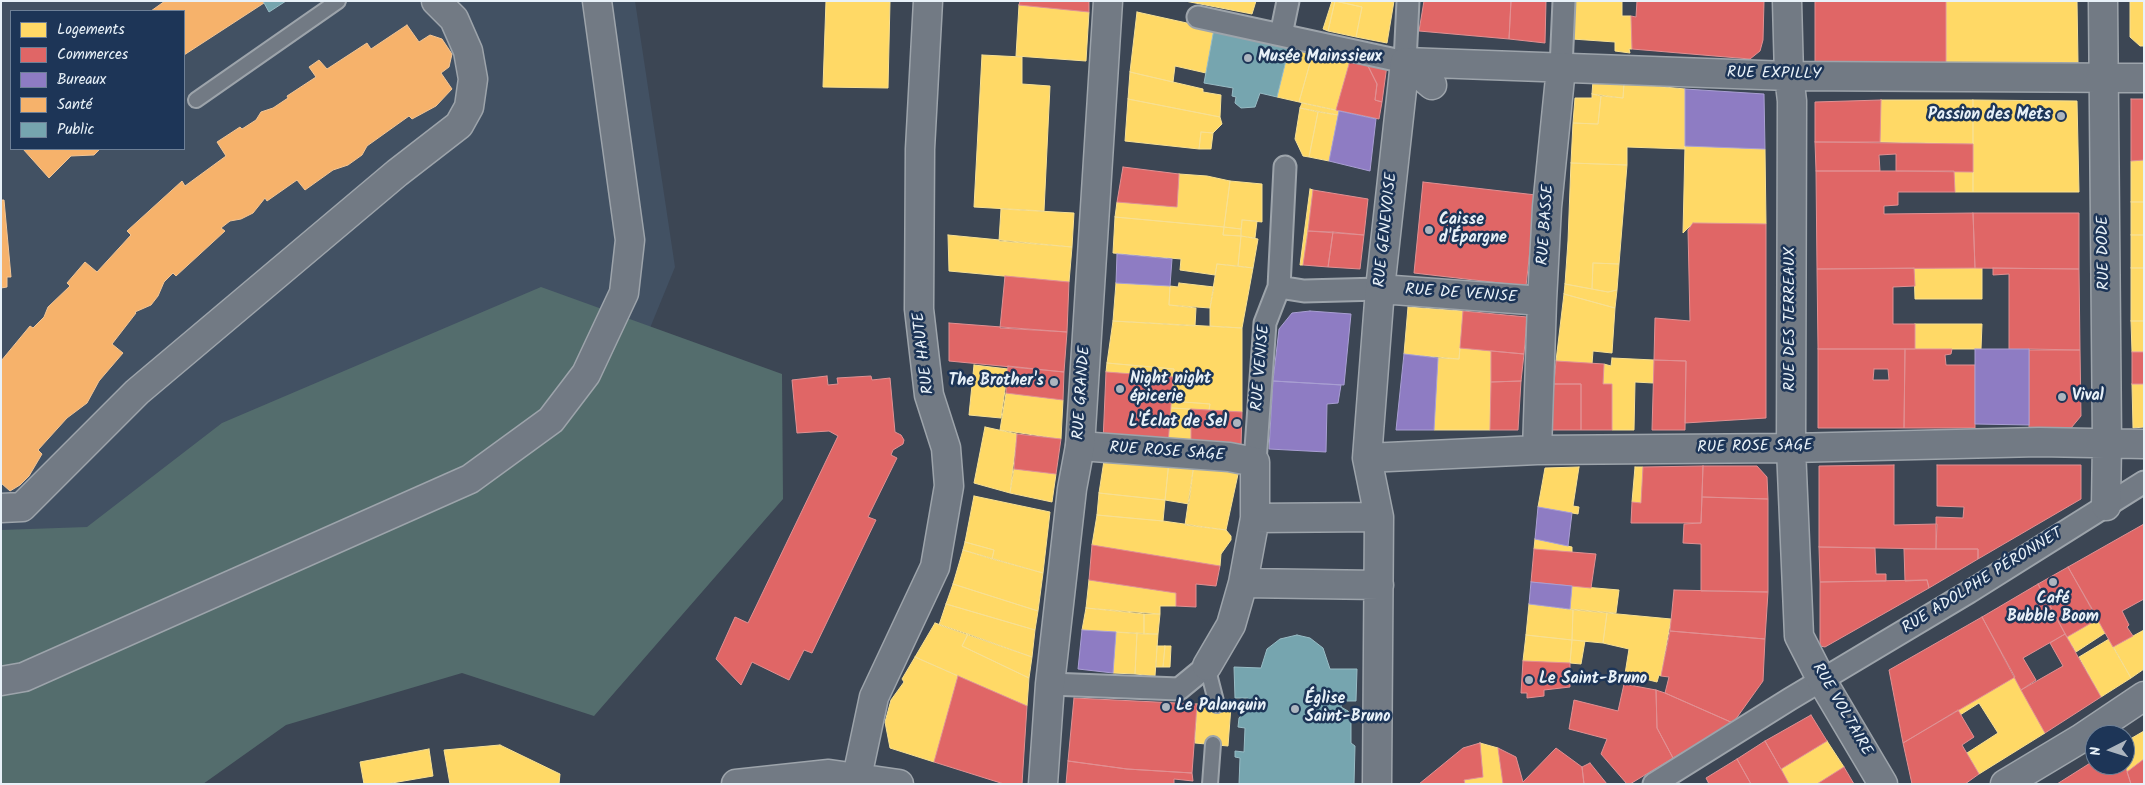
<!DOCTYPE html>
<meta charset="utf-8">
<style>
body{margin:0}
#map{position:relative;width:2145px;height:785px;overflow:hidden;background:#3c4654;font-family:Kalam,sans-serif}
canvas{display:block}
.frame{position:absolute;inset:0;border:2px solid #e8f1f8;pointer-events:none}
.legend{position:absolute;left:10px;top:10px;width:175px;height:140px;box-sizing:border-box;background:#1d3557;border:1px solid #6e8097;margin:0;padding:6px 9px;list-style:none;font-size:15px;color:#e8f1f8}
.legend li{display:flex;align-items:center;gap:10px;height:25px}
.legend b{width:25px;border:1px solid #6e8097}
.north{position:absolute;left:2085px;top:725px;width:50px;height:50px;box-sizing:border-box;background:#1d3557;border:1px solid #6e8097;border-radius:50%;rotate:265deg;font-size:14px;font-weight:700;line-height:20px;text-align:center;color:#e8f1f8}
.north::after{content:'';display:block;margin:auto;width:18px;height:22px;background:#acb5bf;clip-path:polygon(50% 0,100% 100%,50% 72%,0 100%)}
</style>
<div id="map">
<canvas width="2145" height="785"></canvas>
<div class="frame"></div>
<ul class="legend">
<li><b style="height:14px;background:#ffd966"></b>Logements</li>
<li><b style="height:14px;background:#e06666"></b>Commerces</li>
<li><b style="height:14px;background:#8e7cc3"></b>Bureaux</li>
<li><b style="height:14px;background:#f6b26b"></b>Santé</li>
<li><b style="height:14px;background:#76a5af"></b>Public</li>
</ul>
<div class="north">N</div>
</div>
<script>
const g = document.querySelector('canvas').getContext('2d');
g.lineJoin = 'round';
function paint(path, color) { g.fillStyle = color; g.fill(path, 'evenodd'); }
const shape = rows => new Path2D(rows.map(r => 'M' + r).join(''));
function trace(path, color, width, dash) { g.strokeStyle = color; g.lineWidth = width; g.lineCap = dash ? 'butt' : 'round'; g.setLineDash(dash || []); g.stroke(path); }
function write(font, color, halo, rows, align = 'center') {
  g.font = font + ' Kalam,sans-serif'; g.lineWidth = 5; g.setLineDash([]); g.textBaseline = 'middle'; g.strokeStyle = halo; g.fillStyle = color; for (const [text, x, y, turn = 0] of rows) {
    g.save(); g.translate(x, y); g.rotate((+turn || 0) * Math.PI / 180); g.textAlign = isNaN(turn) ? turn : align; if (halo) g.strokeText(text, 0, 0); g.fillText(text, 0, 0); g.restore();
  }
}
paint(shape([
 [1,1,635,1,675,267,634,367,1,578],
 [11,11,184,11,184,149,11,149]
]), '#425163');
paint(shape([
 [541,287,782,374,783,499,594,716,462,673,286,725,203,784,1,784,1,530,87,527,222,423]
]), '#546d6d');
const homes = shape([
 [826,1,890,1,888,88,823,87,826,1],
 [1185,1,1256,1,1252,14,1185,1],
 [1332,1,1335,1,1328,31,1323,29,1332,1],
 [1335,1,1394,1,1387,43,1356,37,1362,7,1335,1],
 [1335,1,1362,7,1356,37,1328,31,1335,1],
 [1575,1,1622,1,1622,16,1631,16,1632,49,1629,49,1630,53,1615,51,1615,42,1572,39,1575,1],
 [1946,1,2077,1,2078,63,1946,64,1946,1],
 [2130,1,2144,1,2144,46,2140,46,2130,37,2130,1],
 [1019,5,1089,12,1086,61,1016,56,1019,5],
 [1137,12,1214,29,1206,73,1175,66,1173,82,1130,72,1137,12],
 [1290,44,1314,49,1299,102,1277,97,1290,44],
 [1314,49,1351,57,1336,110,1299,102,1314,49],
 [982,55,1022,57,1022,84,1050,86,1044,211,974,207,982,55],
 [1130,72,1203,89,1203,92,1221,95,1220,117,1128,99,1130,72],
 [1593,80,1624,83,1623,98,1592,94,1593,80],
 [1624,83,1685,89,1685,149,1627,147,1627,165,1571,163,1573,123,1598,124,1601,96,1623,98,1624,83],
 [1592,94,1601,96,1598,124,1573,123,1575,98,1592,98,1592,94],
 [1128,99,1220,117,1222,124,1213,133,1201,132,1199,149,1125,141,1128,99],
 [1881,100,1973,100,1973,144,1880,142,1881,100],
 [1973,100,2077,101,2079,192,1973,192,1973,100],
 [1302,103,1339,111,1338,115,1300,108,1302,103],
 [1300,108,1318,112,1309,157,1303,156,1295,139,1300,108],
 [1318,112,1338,115,1329,161,1309,157,1318,112],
 [1201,132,1213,133,1211,149,1199,149,1201,132],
 [1685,146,1765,149,1766,224,1693,223,1683,233,1685,146],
 [2144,160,2144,202,2131,202,2131,161,2144,160],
 [1571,163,1627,165,1619,264,1593,263,1592,289,1565,284,1568,241,1571,163],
 [1954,171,1973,172,1973,192,1955,192,1954,171],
 [1179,174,1207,176,1230,181,1224,227,1115,217,1117,202,1177,207,1179,174],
 [1230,181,1262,184,1262,222,1242,220,1241,229,1224,227,1230,181],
 [1310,189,1313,190,1303,265,1300,265,1310,189],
 [2131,202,2144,202,2144,235,2131,235,2131,202],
 [1001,209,1074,213,1072,247,999,241,1001,209],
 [1115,217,1224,227,1223,235,1241,236,1238,266,1217,264,1215,275,1180,270,1181,259,1113,253,1115,217],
 [1242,220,1257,221,1255,238,1241,236,1242,220],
 [1224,227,1241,229,1241,236,1223,235,1224,227],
 [948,235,1072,247,1069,282,949,271,948,235],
 [2131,235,2144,235,2144,268,2131,268,2131,235],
 [1241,236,1258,239,1253,268,1238,266,1241,236],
 [1593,263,1619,264,1617,290,1608,292,1592,289,1593,263],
 [1217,264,1253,268,1242,328,1210,326,1210,308,1217,264],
 [1914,268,1982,268,1982,299,1915,299,1914,268],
 [2131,268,2144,268,2144,321,2131,321,2131,268],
 [1116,283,1170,286,1169,305,1196,308,1195,326,1113,321,1116,283],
 [1179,283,1214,287,1210,308,1169,305,1170,286,1178,287,1179,283],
 [1565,284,1608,292,1617,290,1615,308,1564,294,1565,284],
 [1564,294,1615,308,1612,353,1593,351,1592,364,1556,361,1564,294],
 [1408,307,1463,311,1459,359,1404,354,1408,307],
 [1113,321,1242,328,1242,412,1209,410,1210,404,1171,401,1174,369,1107,363,1113,321],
 [2131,321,2144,321,2144,352,2132,352,2131,321],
 [1915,324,1982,324,1981,349,1915,349,1915,324],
 [1460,348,1491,351,1490,430,1434,430,1438,358,1459,359,1460,348],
 [1612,358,1654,360,1653,383,1635,382,1634,430,1612,430,1612,384,1603,384,1604,364,1611,366,1612,358],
 [1107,363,1174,369,1173,377,1106,372,1107,363],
 [974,365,1008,369,1001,418,969,415,974,365],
 [2132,384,2144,384,2144,427,2133,428,2132,384],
 [1006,393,1063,400,1061,439,1000,430,1006,393],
 [1171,401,1210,404,1209,410,1171,408,1171,401],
 [1171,408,1191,409,1191,446,1168,445,1171,408],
 [985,427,1017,434,1010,493,974,483,985,427],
 [1105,454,1169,461,1165,500,1099,493,1105,454],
 [1169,461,1194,463,1189,504,1165,500,1169,461],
 [1194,463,1240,465,1226,530,1185,525,1194,463],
 [1579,467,1573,506,1579,507,1578,514,1538,507,1545,468,1579,467],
 [1635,467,1643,467,1641,503,1632,502,1635,467],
 [1014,469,1056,474,1052,502,1010,493,1014,469],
 [1099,493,1165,500,1163,521,1097,515,1099,493],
 [974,496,1050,512,1043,573,992,559,994,550,965,542,974,496],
 [1097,515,1163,521,1226,530,1231,536,1231,540,1221,554,1220,566,1092,545,1097,515],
 [1535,539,1572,547,1572,552,1534,549,1535,539],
 [965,542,994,550,992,559,963,550,965,542],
 [963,550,1043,573,1038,611,953,584,963,550],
 [1089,580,1176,593,1176,606,1160,606,1160,614,1086,608,1089,580],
 [953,584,1038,611,1035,630,946,604,953,584],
 [1572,586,1619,590,1616,613,1570,609,1572,586],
 [946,604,1035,630,1032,657,939,625,946,604],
 [1529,604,1573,610,1572,640,1526,635,1529,604],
 [1086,608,1144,614,1144,634,1082,630,1086,608],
 [1573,610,1607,613,1603,643,1572,640,1573,610],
 [1607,613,1671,619,1661,676,1659,675,1657,682,1625,674,1629,649,1603,643,1607,613],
 [1144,614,1160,614,1158,634,1144,634,1144,614],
 [2098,619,2105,633,2076,652,2067,637,2098,619],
 [935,623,968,634,962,646,1029,678,1027,706,915,657,935,623],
 [2144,630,2144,669,2131,678,2113,647,2144,630],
 [1116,632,1137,633,1135,674,1113,673,1116,632],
 [1137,633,1158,634,1155,676,1135,674,1137,633],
 [968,634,1032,657,1029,678,962,646,968,634],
 [1526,635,1572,640,1570,663,1523,661,1526,635],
 [2109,639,2131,678,2101,697,2079,657,2109,639],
 [1572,640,1585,641,1581,664,1570,663,1572,640],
 [1157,646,1165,646,1163,667,1156,667,1157,646],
 [1165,646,1171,646,1170,667,1163,667,1165,646],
 [915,657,958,676,934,762,890,748,885,722,891,700,904,682,902,679,915,657],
 [2015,677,2045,733,1979,774,1967,753,1998,733,1979,703,1960,715,1958,710,2015,677],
 [1197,704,1231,706,1228,746,1195,743,1197,704],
 [2144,731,2144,759,2127,772,2125,765,2125,742,2144,731],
 [1827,741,1844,767,1817,784,1789,784,1781,769,1827,741],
 [1480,743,1498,748,1503,784,1465,784,1464,780,1483,777,1480,743],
 [500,745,560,774,559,784,450,784,444,750,500,745],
 [429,749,433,776,386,784,364,784,360,762,429,749]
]);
paint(homes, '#ffd966');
trace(homes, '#f8e092', 1);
const shops = shape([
 [1020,1,1089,1,1089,12,1019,5,1020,1],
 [1424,1,1511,1,1509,39,1419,31,1424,1],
 [1511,1,1546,1,1545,43,1509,39,1511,1],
 [1637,1,1764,1,1763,40,1760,51,1750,59,1632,49,1631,16,1636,17,1637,1],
 [1815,1,1946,1,1946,64,1815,64,1815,1],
 [1351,57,1365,60,1377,84,1375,100,1382,102,1379,119,1336,110,1351,57],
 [1365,60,1387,65,1382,102,1375,100,1377,84,1365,60],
 [2131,99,2144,99,2144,160,2131,161,2131,99],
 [1881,100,1880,142,1815,142,1815,102,1881,100],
 [1815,142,1973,144,1973,172,1896,171,1896,154,1879,155,1880,171,1816,171,1815,142],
 [1123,167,1179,174,1177,207,1117,202,1123,167],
 [1816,171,1954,171,1955,192,1898,192,1898,205,1884,206,1884,214,1973,213,1975,268,1817,269,1816,171],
 [1423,182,1536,195,1526,286,1414,273,1423,182],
 [1313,190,1368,199,1364,235,1308,231,1313,190],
 [1973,213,2079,213,2079,269,1975,268,1973,213],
 [1693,223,1766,224,1766,418,1685,423,1686,361,1654,360,1655,318,1690,321,1688,230,1693,223],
 [1308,231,1333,232,1328,267,1303,265,1308,231],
 [1333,232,1364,235,1360,269,1328,267,1333,232],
 [1914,268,1915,286,1893,287,1893,324,1915,324,1915,349,1818,349,1817,269,1914,268],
 [1993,268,2079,269,2080,350,2009,350,2009,274,1993,275,1993,268],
 [1005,276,1069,282,1067,332,1000,328,1005,276],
 [1463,311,1527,317,1524,354,1460,348,1463,311],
 [949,323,1067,332,1064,372,949,361,949,323],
 [1818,349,1905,349,1904,428,1818,428,1818,349],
 [1874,369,1888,369,1889,380,1873,380,1874,369],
 [1905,349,1952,349,1951,354,1945,355,1946,365,1975,365,1975,428,1904,428,1905,349],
 [2029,349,2080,350,2081,416,2071,428,2029,428,2029,349],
 [1491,351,1524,354,1521,381,1491,382,1491,351],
 [2132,352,2144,352,2144,384,2132,384,2132,352],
 [1654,360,1686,361,1685,430,1652,430,1654,360],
 [1556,361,1604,364,1603,384,1612,384,1612,430,1581,430,1581,384,1554,384,1556,361],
 [1008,366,1064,372,1063,400,1006,393,1008,366],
 [1106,372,1173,377,1168,445,1103,442,1106,372],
 [827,376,828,385,838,384,837,378,871,376,872,380,890,378,895,432,901,435,904,440,903,444,893,450,891,455,897,458,868,517,876,520,812,653,804,650,789,680,752,662,741,685,716,659,735,617,748,623,838,436,829,431,797,433,792,380,827,376],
 [1521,381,1518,430,1490,430,1491,382,1521,381],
 [1554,384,1581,384,1581,430,1550,430,1554,384],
 [1191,409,1242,412,1241,447,1191,446,1191,409],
 [1017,434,1061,439,1056,474,1014,469,1017,434],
 [1894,465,1894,525,1937,524,1936,549,1819,547,1819,466,1894,465],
 [1937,465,2081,465,2081,499,1978,559,1978,549,1936,549,1936,517,1963,518,1964,507,1937,506,1937,465],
 [1703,466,1701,523,1631,523,1632,502,1641,503,1643,467,1703,466],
 [1703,466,1757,466,1767,477,1768,499,1702,497,1703,466],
 [1702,497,1768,499,1768,592,1701,591,1701,544,1683,543,1684,524,1701,523,1702,497],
 [2144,524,2144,599,2122,611,2129,625,2127,627,2133,636,2113,647,2068,567,2144,524],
 [1092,545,1220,566,1216,586,1196,584,1196,607,1176,606,1176,593,1089,580,1092,545],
 [1819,547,1875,548,1876,574,1886,574,1886,581,1820,582,1819,547],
 [1534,549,1596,554,1591,588,1531,582,1534,549],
 [1904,549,1978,549,1978,559,1929,588,1927,580,1905,581,1904,549],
 [2068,567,2098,619,2067,637,2038,584,2068,567],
 [1927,580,1929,588,1825,647,1820,646,1820,582,1927,580],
 [2038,584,2065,634,2023,658,2036,680,2021,690,1982,617,2038,584],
 [1674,590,1768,592,1765,639,1670,631,1674,590],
 [1982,617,2015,677,1903,743,1889,670,1982,617],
 [1670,631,1765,639,1763,681,1733,723,1665,693,1669,677,1661,676,1670,631],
 [2065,634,2101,697,2045,733,2021,690,2063,666,2050,643,2065,634],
 [1523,661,1570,663,1570,687,1544,690,1544,696,1527,698,1527,693,1521,693,1523,661],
 [958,676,1027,706,1022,784,1004,784,934,762,958,676],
 [1624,684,1656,690,1657,728,1673,758,1630,784,1627,784,1601,754,1607,739,1569,729,1574,700,1618,711,1624,684],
 [1656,690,1665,693,1733,723,1673,758,1657,728,1656,690],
 [1074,698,1197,704,1192,773,1127,769,1068,761,1074,698],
 [1958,710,1974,737,1962,745,1979,774,1965,784,1912,784,1903,743,1958,710],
 [1811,715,1827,741,1781,769,1765,741,1811,715],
 [1765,741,1781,769,1789,784,1751,784,1737,759,1765,741],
 [1480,743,1483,777,1464,780,1465,784,1419,784,1463,748,1480,743],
 [1498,748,1516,757,1523,782,1556,748,1582,767,1584,784,1503,784,1498,748],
 [1737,759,1751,784,1709,784,1706,778,1737,759],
 [2144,759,2144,784,2131,784,2127,772,2144,759],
 [2095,760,2095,765,2125,765,2131,784,2057,784,2095,760],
 [1068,761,1127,769,1192,773,1193,781,1174,779,1174,784,1066,784,1068,761],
 [1590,763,1607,784,1584,784,1582,767,1590,763],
 [1844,767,1854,784,1817,784,1844,767]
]);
paint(shops, '#e06666');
trace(shops, '#e29092', 1);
const offices = shape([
 [1685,89,1764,94,1765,149,1685,146,1685,89],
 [1339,111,1376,119,1370,171,1329,161,1339,111],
 [1117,254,1172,259,1170,286,1116,283,1117,254],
 [1310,311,1351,314,1344,385,1273,381,1279,329,1292,313,1310,311],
 [1975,349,2029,349,2029,425,1975,424,1975,349],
 [1404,354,1438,358,1434,430,1396,430,1404,354],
 [1273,381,1341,385,1338,403,1327,404,1326,452,1269,449,1273,381],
 [1538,507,1572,513,1568,546,1535,539,1538,507],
 [1531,582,1572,586,1570,609,1529,604,1531,582],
 [1082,630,1116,632,1113,673,1078,669,1082,630]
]);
paint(offices, '#8e7cc3');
trace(offices, '#a99fd3', 1);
const health = shape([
 [165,1,263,1,264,3,184,55,184,11,151,11,165,1],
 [407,25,419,42,430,35,442,39,452,54,449,67,441,73,452,89,436,106,412,119,409,116,367,146,362,155,348,165,333,170,305,190,297,180,267,201,265,198,253,213,241,219,230,221,221,228,225,231,176,276,173,273,164,282,158,296,151,305,135,312,136,313,112,344,123,353,99,381,87,403,67,418,38,450,42,454,29,476,20,485,10,491,1,483,1,361,30,326,33,328,44,317,48,307,70,286,67,283,85,262,97,272,131,235,127,231,182,181,185,186,226,156,217,142,240,127,242,129,256,120,261,112,273,108,288,98,287,96,316,77,309,67,319,60,327,69,367,43,371,49,407,25],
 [23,149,100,149,94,155,71,156,49,178,23,149],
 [1,200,4,200,11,277,7,277,7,287,1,288,1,200]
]);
paint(health, '#f6b26b');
trace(health, '#f2c595', 1);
const public = shape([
 [263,1,286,1,269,12,263,1],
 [1214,29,1290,44,1277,97,1260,93,1255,107,1241,108,1235,103,1236,97,1232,96,1233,88,1204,83,1214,29],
 [1297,635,1310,638,1323,648,1330,669,1357,669,1356,701,1342,701,1341,707,1348,711,1351,717,1351,743,1355,746,1354,784,1239,784,1240,758,1235,757,1235,751,1244,752,1245,728,1238,727,1239,718,1248,708,1248,698,1235,698,1234,667,1261,668,1267,649,1280,639,1297,635]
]);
paint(public, '#76a5af');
trace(public, '#98bcc5', 1);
const service = shape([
 [196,100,338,1],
 [1207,666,1217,705],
 [1210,784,1213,744]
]);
const pedestrian = shape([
 [1198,17,1405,62,1408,1],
 [1281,35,1288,1],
 [1561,68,1564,1],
 [1279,287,1285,167],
 [1255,462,1265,323,1279,287,1304,291,1380,289],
 [1050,684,1179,689,1207,666],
 [1654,784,1790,699,1969,592,2144,482]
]);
const minor = shape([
 [1787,1,1789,76,1792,101,1791,448,1799,636,1822,681,1883,784],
 [2103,1,2107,442,2106,506],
 [1405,62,1789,76,2144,78],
 [1405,62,1432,85],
 [1380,289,1542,301],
 [1080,446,1229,457,1255,462,1255,518],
 [1537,450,1542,301,1547,207,1561,68],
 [1367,458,1537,450,1791,448,2039,442,2144,444],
 [1,508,22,507,137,392,397,173,459,125,469,107,473,79,468,51,454,19,436,1],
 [1379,517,1255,518,1243,583,1379,585],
 [1207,666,1231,625,1243,583],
 [1,681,24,677,470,479,551,420,586,374,624,293,630,240,597,1],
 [857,777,874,697,935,567,949,486,946,448,929,395,919,309,920,149,928,1],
 [736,784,829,774,899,784],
 [1377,784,1379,517,1367,458,1380,289,1405,62],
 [2005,784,2080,739,2144,696]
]);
const primary = shape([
 [1043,784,1050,684,1072,489,1080,446,1108,1]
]);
trace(service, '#9da4ab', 18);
trace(pedestrian, '#9da4ab', 25);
trace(minor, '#9da4ab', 31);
trace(primary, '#9da4ab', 31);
trace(service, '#727a84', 14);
trace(pedestrian, '#727a84', 21);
trace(minor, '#727a84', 28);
trace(primary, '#727a84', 28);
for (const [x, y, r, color] of [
 [1248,58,5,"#acb5bf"],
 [2061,116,5,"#acb5bf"],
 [1429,230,5,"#acb5bf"],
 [1054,382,5,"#acb5bf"],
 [1120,389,5,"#acb5bf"],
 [2062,397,5,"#acb5bf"],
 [1237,423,5,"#acb5bf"],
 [2053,582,5,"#acb5bf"],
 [1529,680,5,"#acb5bf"],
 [1166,707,5,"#acb5bf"],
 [1295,709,5,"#acb5bf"]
]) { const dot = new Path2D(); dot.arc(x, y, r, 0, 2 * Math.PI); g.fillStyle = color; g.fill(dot); trace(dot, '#1d3557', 2); }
write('bold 16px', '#e8f1f8', '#1d3557', [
 ["Musée Mainssieux",1258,58],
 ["Passion des Mets",2051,116,"right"],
 ["Caisse",1439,221],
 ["d'Épargne",1439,239],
 ["Night night",1130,380],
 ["épicerie",1130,398],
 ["The Brother's",1044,382,"right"],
 ["Vival",2072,397],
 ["L'Éclat de Sel",1227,423,"right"],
 ["Café",2053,600,"center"],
 ["Bubble Boom",2053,618,"center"],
 ["Le Saint-Bruno",1539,680],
 ["Église",1305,700],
 ["Saint-Bruno",1305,718],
 ["Le Palanquin",1176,707]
], 'left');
write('16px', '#e8f1f8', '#1d3557', [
 ["RUE EXPILLY",1774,75,1],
 ["RUE BASSE",1547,225,-86],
 ["RUE GENEVOISE",1387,230,-84],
 ["RUE DODE",2105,253,-91],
 ["RUE DE VENISE",1461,295,4],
 ["RUE DES TERREAUX",1791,319,-90],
 ["RUE HAUTE",925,353,-97],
 ["RUE VENISE",1262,368,-85],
 ["RUE GRANDE",1083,393,-86],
 ["RUE ROSE SAGE",1755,448,-1],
 ["RUE ROSE SAGE",1167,453,4],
 ["RUE ADOLPHE PÉRONNET",1983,582,-32],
 ["RUE VOLTAIRE",1841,710,60]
]);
</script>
